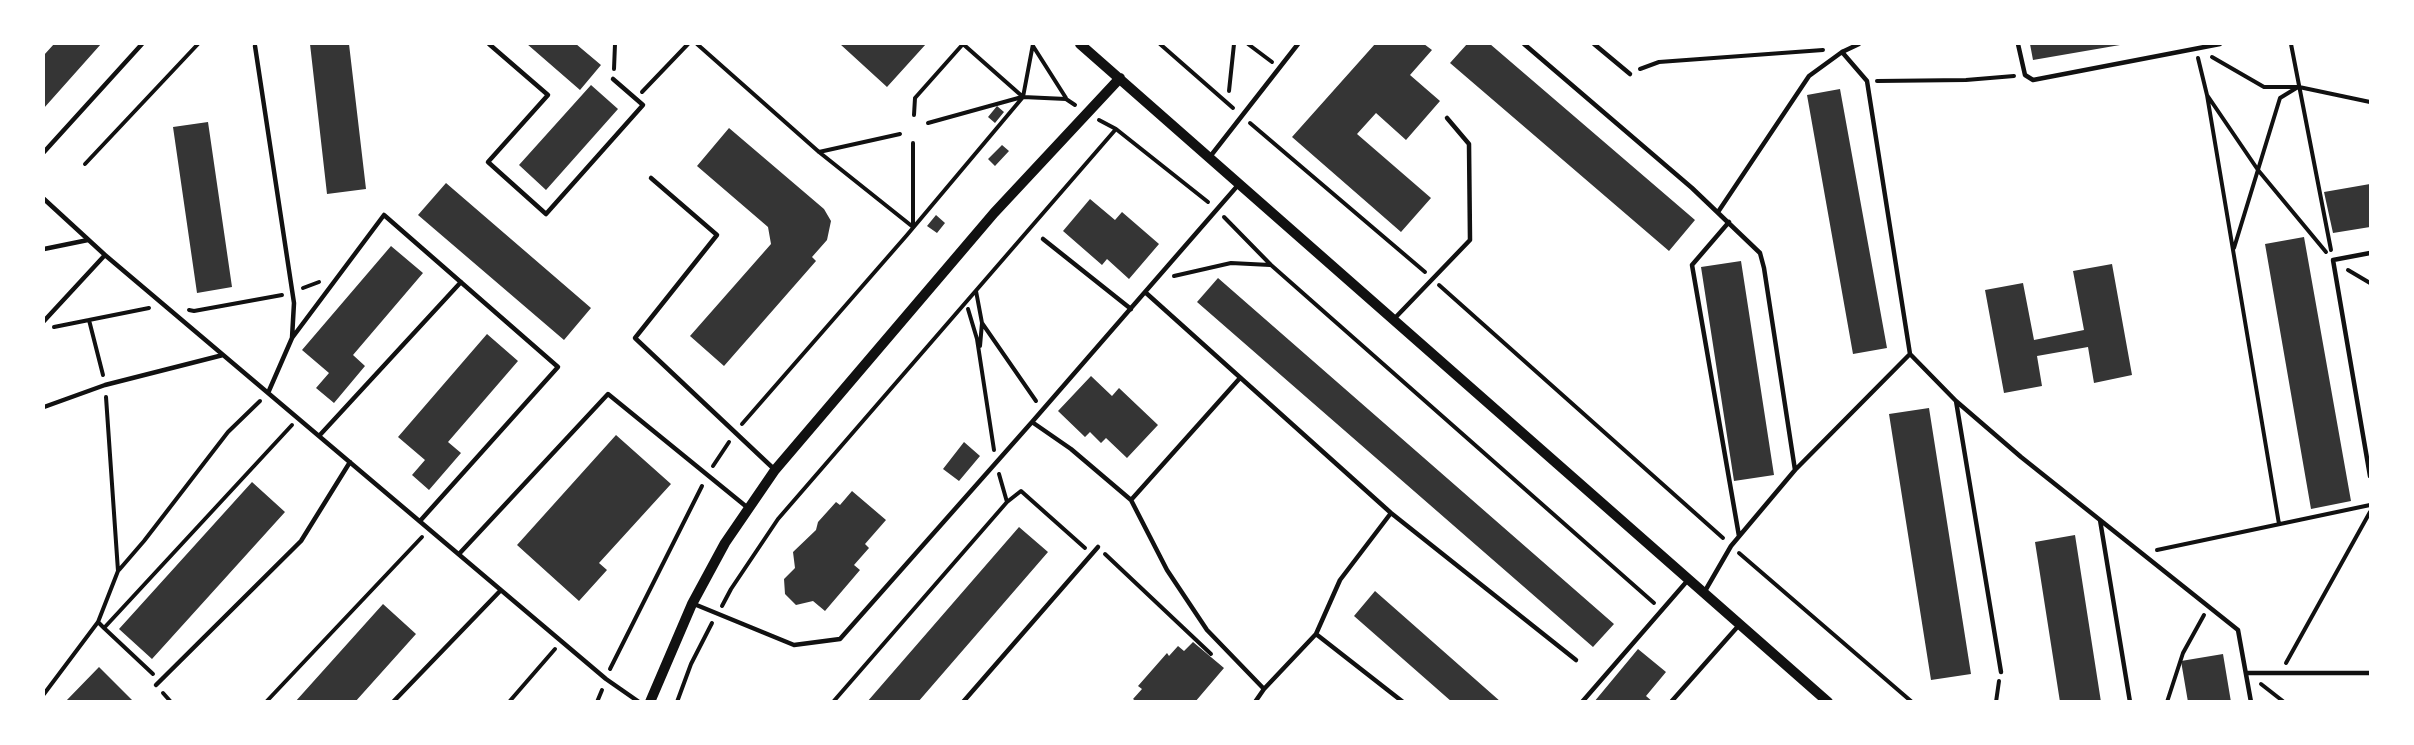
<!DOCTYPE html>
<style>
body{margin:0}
#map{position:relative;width:2414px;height:745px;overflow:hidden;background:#fff;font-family:"Exo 2",sans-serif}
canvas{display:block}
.frame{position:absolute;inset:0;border:45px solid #fff;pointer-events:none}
</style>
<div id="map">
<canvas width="2414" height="745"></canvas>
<div class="frame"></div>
</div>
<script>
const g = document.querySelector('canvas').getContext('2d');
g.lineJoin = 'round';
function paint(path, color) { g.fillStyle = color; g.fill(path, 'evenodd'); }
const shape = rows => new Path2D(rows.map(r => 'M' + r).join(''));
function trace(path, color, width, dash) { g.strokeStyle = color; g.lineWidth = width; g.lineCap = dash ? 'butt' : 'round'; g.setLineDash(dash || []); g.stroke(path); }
paint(shape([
 [54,44,101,44,44,108,44,55],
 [310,44,349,44,366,189,327,194],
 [527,44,576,44,601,65,580,90],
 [840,44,926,44,887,87],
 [1375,44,1424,44,1432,50,1410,75,1440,101,1406,140,1376,113,1357,134,1431,198,1401,232,1292,137],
 [1467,44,1490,44,1695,220,1669,251,1450,63],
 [2030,44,2120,44,2120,45,2033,60],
 [591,85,618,109,546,190,519,165],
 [1840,89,1887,348,1853,354,1807,95],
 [997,106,1004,112,995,123,988,117],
 [208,122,232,287,197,293,173,127],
 [729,128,824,209,831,221,827,240,812,257,816,261,724,366,690,336,771,244,768,227,697,166],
 [1002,145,1009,151,995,166,988,159],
 [446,183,591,308,564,340,418,215],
 [2370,184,2370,227,2333,233,2324,192],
 [1090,199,1115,220,1122,212,1159,244,1129,279,1107,259,1102,265,1063,231],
 [936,215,945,223,937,233,927,226],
 [2304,237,2351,501,2311,509,2265,244],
 [391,246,423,273,353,355,365,366,334,403,316,388,329,373,302,350],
 [1741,261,1774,475,1734,481,1701,267],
 [2112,264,2132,375,2094,383,2088,347,2037,356,2042,386,2004,393,1985,290,2023,283,2034,340,2084,330,2073,271],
 [1218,278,1614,624,1593,647,1197,302],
 [487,334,518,361,448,442,461,453,429,490,412,475,425,460,398,437],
 [1091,376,1112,396,1119,388,1158,425,1127,458,1106,438,1101,443,1090,432,1085,437,1058,411],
 [1929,408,1971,674,1931,680,1889,414],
 [616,435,671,484,599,563,607,570,579,601,517,545],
 [964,442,980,456,959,481,943,469],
 [252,482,285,512,152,659,119,629],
 [852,491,886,520,865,544,869,548,854,565,860,570,825,611,813,601,796,605,785,594,784,579,795,568,793,552,816,530,818,522,836,502,840,505],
 [1019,527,1048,552,918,702,867,702],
 [2075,535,2101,702,2060,702,2035,542],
 [1375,591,1501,702,1452,702,1354,616],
 [383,604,416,634,355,702,295,702],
 [1193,642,1224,668,1195,702,1137,702,1133,699,1142,689,1138,686,1167,653,1169,656,1178,646,1184,651],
 [1638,649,1666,672,1646,696,1653,702,1594,702],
 [2223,654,2231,702,2188,702,2181,661],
 [99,667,134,702,65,702]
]), '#353535');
trace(shape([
 [697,44,819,152,913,227],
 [963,44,1023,97,1066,99,1075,105],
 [1160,44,1233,108],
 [1248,44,1272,62],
 [2291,44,2331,250],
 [1033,46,1066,98],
 [2212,57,2264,87,2299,87,2370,102],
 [2198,58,2207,95,2258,170,2326,252],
 [614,69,615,44],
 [1640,69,1659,62,1823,50],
 [1877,81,1966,80,2014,76],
 [1229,91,1234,44],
 [642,92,688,44],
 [2207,95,2279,524],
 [914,115,915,98,963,44],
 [1099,120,1116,129,1208,202],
 [928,123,1022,97],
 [1250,123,1425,272],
 [819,152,900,134],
 [85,164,198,44],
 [1224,217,1271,265,1654,603],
 [913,227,913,143],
 [2234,248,2280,98,2298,87],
 [2348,270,2370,283],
 [1174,276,1231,263,1270,265],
 [1439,285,1723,538],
 [303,288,319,282],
 [976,291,982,323,980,346],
 [968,309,977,339,994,450],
 [189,310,194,311,282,295],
 [89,320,103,375],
 [982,323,1036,401],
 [54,327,149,308],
 [742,424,907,235,1023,97,1033,44],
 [713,466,729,442],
 [999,474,1007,502],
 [2157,550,2370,505],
 [1739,553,1912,702],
 [1105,554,1211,654],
 [119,570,144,541,228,432,260,401],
 [722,606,731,589,778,519,1116,129],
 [104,628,98,622,118,571,106,397],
 [2286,663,2370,512],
 [610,669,702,486],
 [153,674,104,628,292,425],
 [2261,684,2284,702],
 [163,693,171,702],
 [44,694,98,622],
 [266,702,422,537],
 [509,702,555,649],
 [597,702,602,690],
 [677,702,691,664,712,623],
 [833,702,1007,502,1021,491,1085,548],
 [1996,702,1999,681],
 [2167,702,2183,653,2204,615]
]), '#111', 4);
trace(shape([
 [489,44,548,95,488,162,546,214,643,105,613,79],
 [1524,44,1692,188,1760,253,1764,268,1795,470],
 [1594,44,1630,74],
 [2018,44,2025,75,2033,80,2220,44],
 [255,46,294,303,292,338,268,393],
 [44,152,142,44],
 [1209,158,1298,44],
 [651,178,717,235,635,338,775,470],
 [1239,184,1145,292,1391,513,1576,660],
 [44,199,105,255,606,679,639,702],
 [1718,212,1809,76,1842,52,1859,44],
 [1729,222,1692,265,1739,536],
 [1043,239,1131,309],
 [44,249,88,240],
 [2370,253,2333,260,2370,476],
 [1145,292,1032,422,1071,449,1131,500,1167,570,1207,630,1264,689,1316,634,1403,702],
 [1394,319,1470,240,1469,144,1447,118],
 [44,321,105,255],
 [292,338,384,215,558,367,420,521],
 [1910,354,1956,401,2021,457,2238,630,2251,702],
 [1956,401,2001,672],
 [44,407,105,385,223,355],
 [319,436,461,282],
 [1131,500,1240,378],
 [2100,520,2130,702],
 [459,554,608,394,748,508],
 [1705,591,1731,546,1795,470,1910,354,1867,81,1842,52],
 [694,604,794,645,840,639,1032,422],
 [1316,634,1340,580,1391,513],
 [2246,673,2370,673],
 [156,685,301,541,350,462],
 [393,702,501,590],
 [963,702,1098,547],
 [1255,702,1264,689],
 [1582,702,1688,580],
 [1671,702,1740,624]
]), '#111', 4.5);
trace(shape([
 [1080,44,1828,702],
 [650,702,692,604,725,543,775,470,994,213,1120,78]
]), '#111', 10);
</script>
